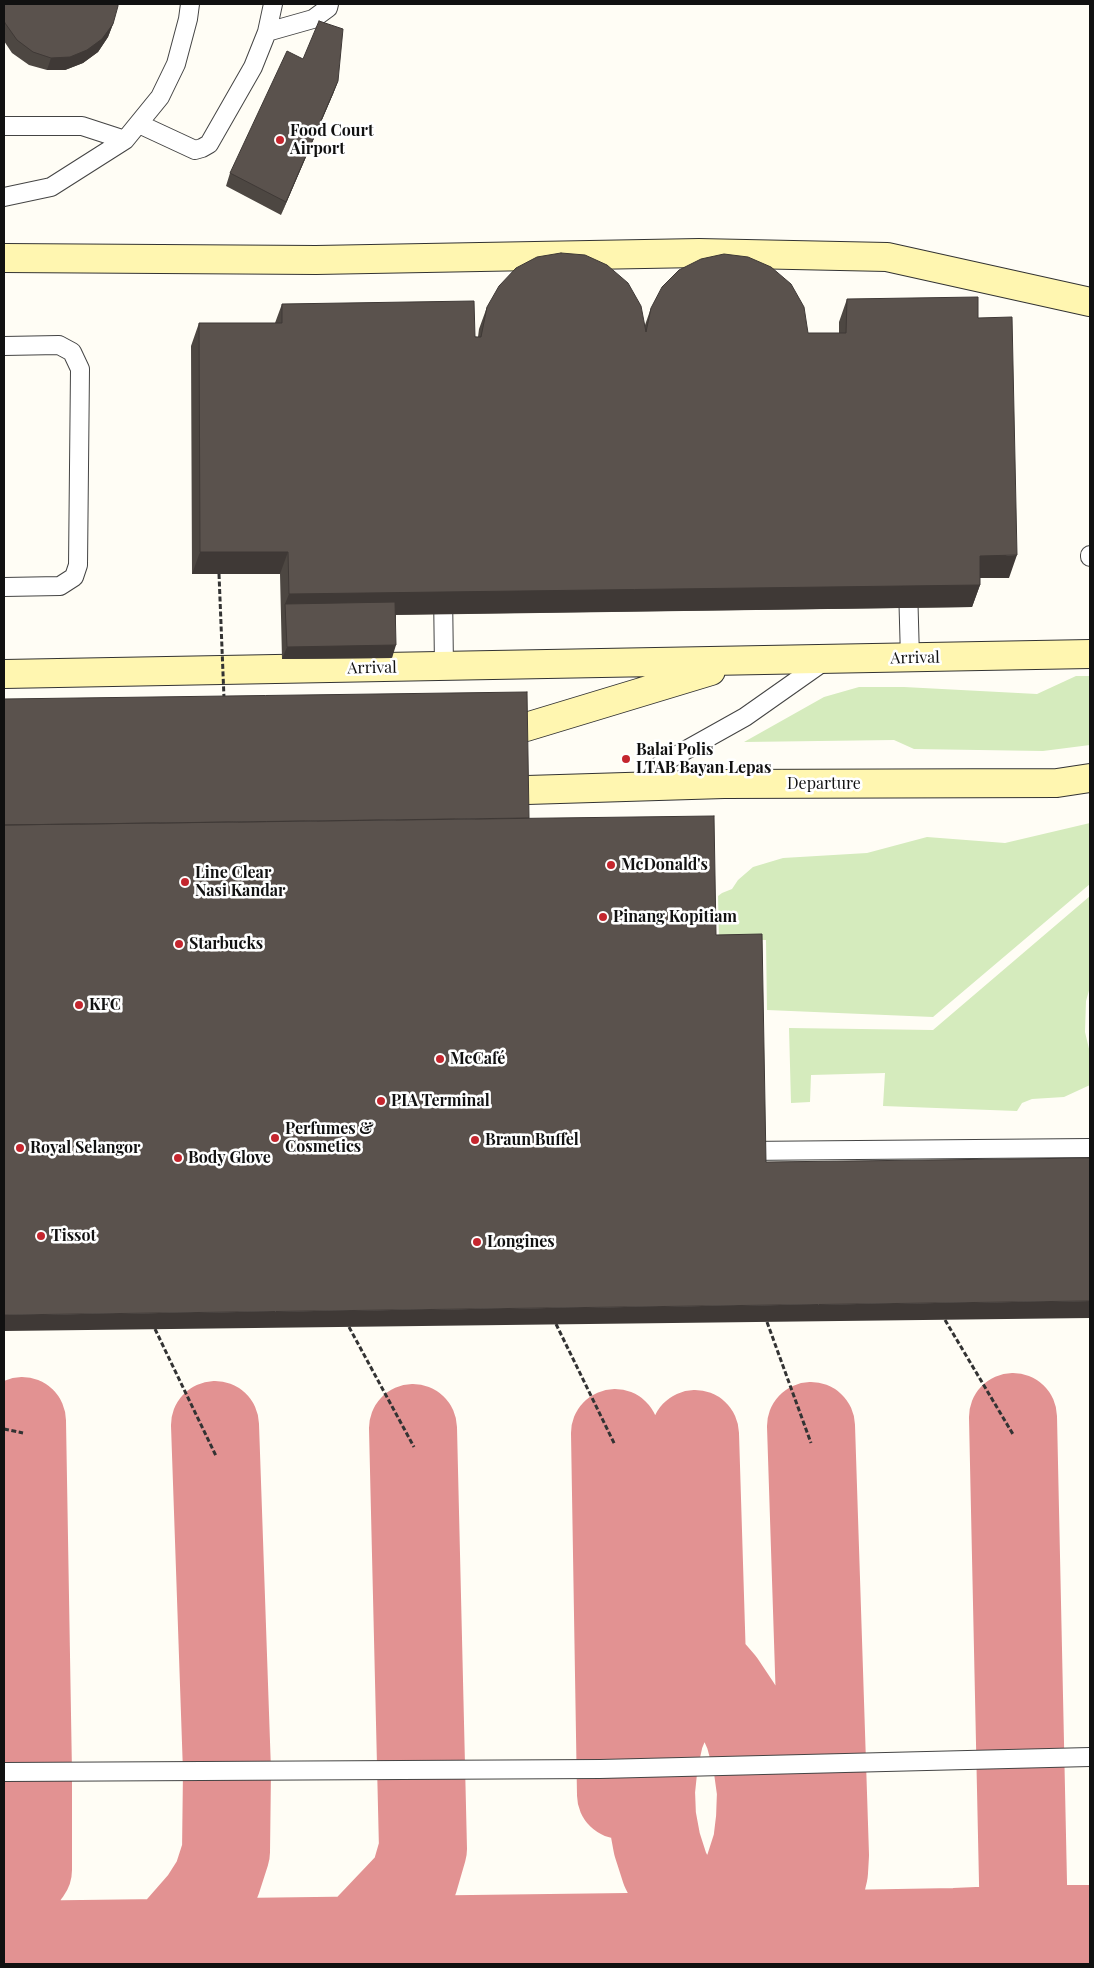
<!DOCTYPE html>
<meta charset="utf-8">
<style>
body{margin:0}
#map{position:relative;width:1094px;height:1968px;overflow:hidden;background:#fffdf5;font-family:"Playfair Display",serif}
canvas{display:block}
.frame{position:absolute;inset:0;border:5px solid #111;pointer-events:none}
</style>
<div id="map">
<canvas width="1094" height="1968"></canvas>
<div class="frame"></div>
</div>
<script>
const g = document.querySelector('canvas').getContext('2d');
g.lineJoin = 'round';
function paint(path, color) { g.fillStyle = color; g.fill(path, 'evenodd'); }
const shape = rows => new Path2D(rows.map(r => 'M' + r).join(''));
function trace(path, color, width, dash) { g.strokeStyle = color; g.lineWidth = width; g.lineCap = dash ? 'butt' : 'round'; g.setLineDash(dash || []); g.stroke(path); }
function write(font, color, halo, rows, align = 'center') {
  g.font = font + ' "Playfair Display",serif'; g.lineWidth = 5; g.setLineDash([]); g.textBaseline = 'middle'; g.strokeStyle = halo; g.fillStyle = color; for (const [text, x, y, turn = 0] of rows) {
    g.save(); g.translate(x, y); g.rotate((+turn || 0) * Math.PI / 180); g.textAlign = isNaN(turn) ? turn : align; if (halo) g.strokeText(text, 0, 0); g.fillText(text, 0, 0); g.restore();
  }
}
paint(shape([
 [1076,676,1090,676,1090,745,1043,751,914,749,894,740,744,742,824,697,859,687,904,687,1037,694],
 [1090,823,1090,884,933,1017,767,1010,766,940,719,940,718,896,722,893,732,889,738,880,753,867,783,858,867,853,927,837,1005,843],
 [1090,896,1090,987,1086,1001,1085,1032,1090,1053,1090,1085,1064,1097,1032,1099,1022,1103,1017,1111,883,1106,885,1073,811,1075,810,1102,791,1103,789,1028,933,1030]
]), '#d5ebbd');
trace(shape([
 [1013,1417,1024,1929,1029,1964],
 [615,1433,621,1795],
 [695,1434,702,1661,684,1683,671,1708,660,1735,654,1762,651,1791,652,1817,657,1844,665,1869,677,1893,691,1915,708,1936,725,1915,739,1893,749,1869,757,1844,760,1819,761,1792,757,1763,749,1734,737,1707,721,1683,702,1661],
 [4,1902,28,1870,28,1772,22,1421],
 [784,1935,796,1926,813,1904,820,1889,824,1872,825,1855,811,1426],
 [357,1940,414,1880,423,1849,413,1428],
 [168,1942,203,1902,217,1880,226,1852,227,1771,215,1425],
 [4,1945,784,1935,955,1932,1024,1929,1090,1929]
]), '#e29292', 88);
const lane = shape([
 [267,32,313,19,328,8,329,4],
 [139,124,195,150,202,148,209,144,253,67,267,32,273,4],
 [4,126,82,126,125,140],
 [4,197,51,187,125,140,160,97,176,64,188,19,190,4],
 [4,346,59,345,72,352,80,369,78,565,74,577,60,586,4,587],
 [1090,555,1090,557],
 [908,586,910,658],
 [443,591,444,667],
 [661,764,745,717,826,660],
 [743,1151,1090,1148],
 [4,1772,600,1769,1090,1757]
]);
const secondary = shape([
 [4,258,316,260,699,253,887,257,1090,302],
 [4,674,1090,654],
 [526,727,711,671],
 [527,790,724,784,1057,783,1090,778]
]);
trace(lane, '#444', 20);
trace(secondary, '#333', 30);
trace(shape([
 [945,1320,1014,1436],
 [767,1322,811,1443],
 [556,1324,615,1445],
 [349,1327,414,1447],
 [155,1329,216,1456],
 [4,1429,23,1433]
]), '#333', 3, [5, 2.5]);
trace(lane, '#fff', 18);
trace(secondary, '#fff6b0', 28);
trace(shape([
 [219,574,224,698]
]), '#333', 3, [5, 2.5]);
paint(shape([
 [4,4,113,24,108,37,98,52,83,63,65,70,47,70,29,65,12,53,4,41],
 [338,81,333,94,281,215,226,186,230,173],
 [847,299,978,318,1009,578,980,578,980,585,972,607,396,615,392,658,282,659,280,574,192,574,191,346,199,323,275,323,282,304,478,337,479,329,487,307,645,325,651,308,808,333,839,333,839,322]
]), '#4d4742');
paint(shape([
 [113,24,108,37,98,52,83,63,65,70,47,70,51,58],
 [338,81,333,94,281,215,286,202],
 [200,552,288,552,280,574,192,574],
 [1017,555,1009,578,972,578,980,556],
 [980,585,972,607,286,616,285,604,289,594],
 [396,645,392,658,282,659,287,647],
 [1090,1301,1090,1318,4,1331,4,1315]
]), '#3f3936');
const building = shape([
 [4,4,118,4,118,6,113,24,102,39,87,50,70,57,51,58,33,52,17,40,5,23,4,20,4,4],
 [319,21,343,29,338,81,286,202,230,173,287,51,303,59,319,21],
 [561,253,585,255,607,265,628,283,641,306,646,332,651,308,662,287,679,270,701,259,724,254,748,257,771,267,791,284,804,307,808,333,846,333,847,299,978,297,978,318,1012,317,1017,555,980,556,980,585,289,594,288,552,200,552,199,323,282,323,282,304,474,301,475,337,481,337,487,307,499,286,516,268,537,257,561,253],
 [395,602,396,645,287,647,285,604,395,602],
 [527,692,529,818,4,825,4,699,527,692],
 [714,816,716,935,762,934,766,1162,1090,1158,1090,1301,4,1315,4,825,714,816]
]);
paint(building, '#5a524d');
trace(building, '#3f3936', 1);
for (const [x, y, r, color] of [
 [280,140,5,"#c4262e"],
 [626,759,5,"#c4262e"],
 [611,865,5,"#c4262e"],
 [185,882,5,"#c4262e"],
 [603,917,5,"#c4262e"],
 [179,944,5,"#c4262e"],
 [79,1005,5,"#c4262e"],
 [440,1059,5,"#c4262e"],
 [381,1101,5,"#c4262e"],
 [275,1138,5,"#c4262e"],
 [475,1140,5,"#c4262e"],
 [20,1148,5,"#c4262e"],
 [178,1158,5,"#c4262e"],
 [41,1236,5,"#c4262e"],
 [477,1242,5,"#c4262e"]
]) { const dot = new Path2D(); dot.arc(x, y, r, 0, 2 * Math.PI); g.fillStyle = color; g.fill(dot); trace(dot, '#fff', 2); }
write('bold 16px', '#111', '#fff', [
 ["Food Court",290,131],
 ["Airport",290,149],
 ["Balai Polis",636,750],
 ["LTAB Bayan Lepas",636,768],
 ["McDonald's",621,865],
 ["Line Clear",195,873],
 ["Nasi Kandar",195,891],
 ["Pinang Kopitiam",613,917],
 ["Starbucks",189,944],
 ["KFC",89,1005],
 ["McCafé",450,1059],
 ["PIA Terminal",391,1101],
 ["Perfumes &",285,1129],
 ["Cosmetics",285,1147],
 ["Braun Buffel",485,1140],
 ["Royal Selangor",30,1148],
 ["Body Glove",188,1158],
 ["Tissot",51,1236],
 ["Longines",487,1242]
], 'left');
write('16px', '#111', '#fff', [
 ["Arrival",915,658,-1],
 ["Arrival",372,668,-1],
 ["Departure",824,784]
]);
</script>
